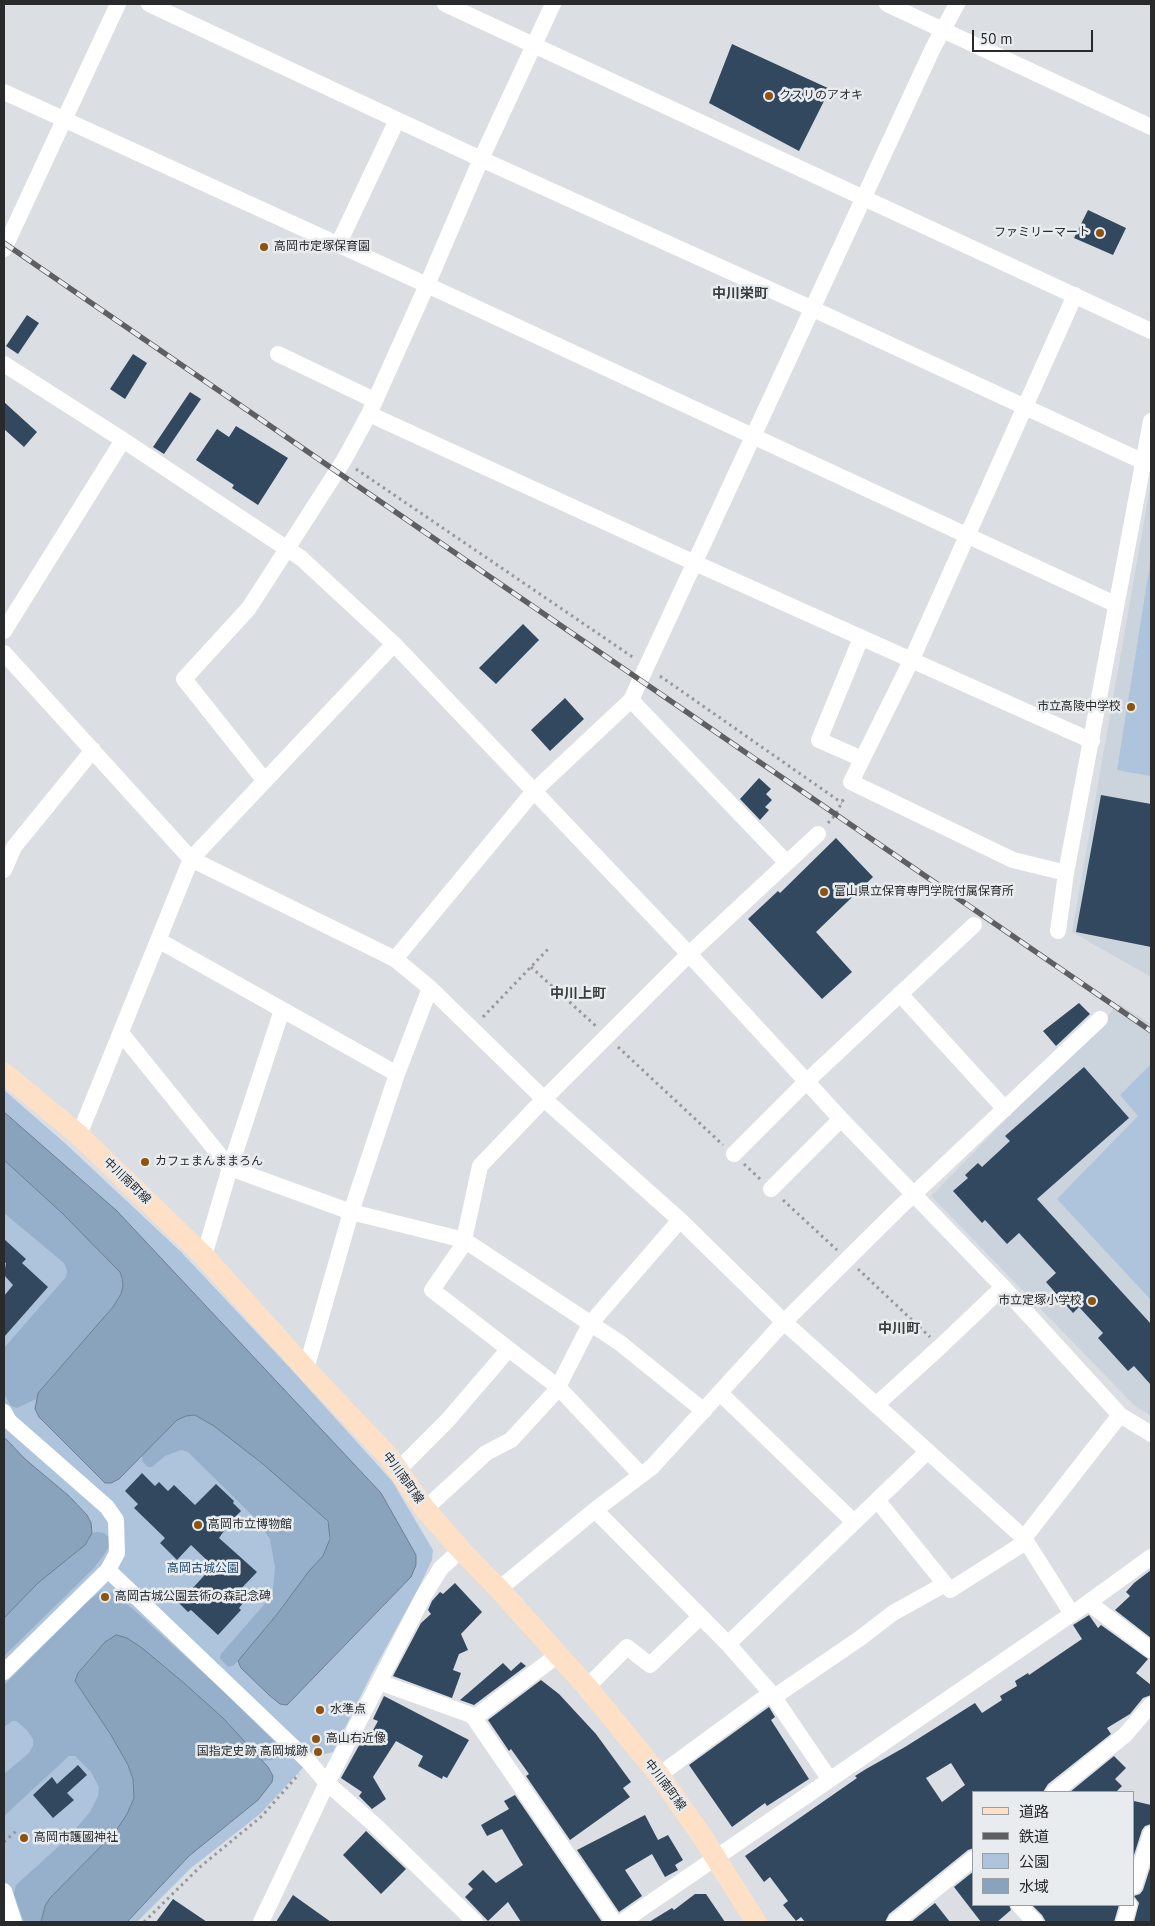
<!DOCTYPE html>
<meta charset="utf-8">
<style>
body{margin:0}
#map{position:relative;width:1155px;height:1926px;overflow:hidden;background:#dbdee2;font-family:"PT Sans","Noto Sans JP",sans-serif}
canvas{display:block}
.frame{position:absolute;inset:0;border:5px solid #292a2c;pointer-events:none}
.legend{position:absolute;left:972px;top:1791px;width:162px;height:115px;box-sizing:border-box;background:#e8ecef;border:1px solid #9c9ea1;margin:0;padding:6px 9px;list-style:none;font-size:15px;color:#292a2c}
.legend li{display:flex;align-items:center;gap:10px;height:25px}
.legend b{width:25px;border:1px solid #9c9ea1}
.scale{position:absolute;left:972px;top:30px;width:121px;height:22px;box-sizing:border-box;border:2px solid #292a2c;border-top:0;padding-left:6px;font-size:15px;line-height:18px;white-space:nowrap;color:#292a2c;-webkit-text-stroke:4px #e8ecef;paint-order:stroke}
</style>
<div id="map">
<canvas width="1155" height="1926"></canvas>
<div class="frame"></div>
<ul class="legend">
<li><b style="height:6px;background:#fee0c7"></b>道路</li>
<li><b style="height:6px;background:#5e5f62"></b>鉄道</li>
<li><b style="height:14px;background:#aec4dc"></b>公園</li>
<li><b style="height:14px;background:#8aa3bd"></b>水域</li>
</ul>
<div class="scale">50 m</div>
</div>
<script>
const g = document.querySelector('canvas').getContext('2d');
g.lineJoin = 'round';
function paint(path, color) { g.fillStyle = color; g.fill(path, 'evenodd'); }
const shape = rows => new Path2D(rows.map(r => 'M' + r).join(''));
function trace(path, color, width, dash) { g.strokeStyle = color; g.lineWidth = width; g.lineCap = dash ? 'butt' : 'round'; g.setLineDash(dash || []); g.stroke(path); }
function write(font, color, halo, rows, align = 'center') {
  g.font = font + ' "PT Sans","Noto Sans JP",sans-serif'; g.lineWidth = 5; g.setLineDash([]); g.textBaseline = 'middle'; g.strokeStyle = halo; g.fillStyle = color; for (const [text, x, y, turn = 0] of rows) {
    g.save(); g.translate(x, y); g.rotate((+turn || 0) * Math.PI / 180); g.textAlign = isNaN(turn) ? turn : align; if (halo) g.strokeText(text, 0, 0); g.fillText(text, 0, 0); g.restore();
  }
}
paint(shape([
 [1151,482,1151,977,1072,932],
 [1119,1004,1151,1024,1151,1416,1135,1406,931,1196]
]), '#cbd4dd');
paint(shape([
 [1151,558,1151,776,1117,770],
 [1151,1064,1151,1300,1057,1199,1138,1116,1120,1095],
 [4,1090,67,1145,181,1252,291,1369,392,1481,433,1550,432,1560,417,1591,372,1673,333,1752,313,1757,260,1814,191,1868,137,1922,4,1922]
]), '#aec4dc');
paint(shape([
 [4,1160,62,1213,111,1261,120,1272,123,1286,121,1294,113,1307,38,1393,36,1399,17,1408,11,1406,4,1394,4,1348,66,1277,67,1271,64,1263,4,1213],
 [195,1415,214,1426,263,1464,324,1516,330,1529,328,1546,323,1556,309,1571,278,1613,243,1655,233,1666,228,1667,220,1658,221,1654,269,1599,273,1589,275,1568,270,1539,254,1517,188,1452,181,1450,165,1456,152,1467,148,1467,142,1461,142,1456,177,1420,186,1416],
 [97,1532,104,1533,110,1538,110,1545,103,1556,93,1569,4,1656,4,1618,38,1583,85,1545,92,1533],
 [105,1591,112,1593,133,1609,220,1688,276,1743,278,1754,272,1760,262,1761,223,1718,184,1683,153,1657,105,1642,78,1673,75,1681,111,1735,128,1765,133,1779,134,1798,127,1814,116,1831,50,1898,45,1906,41,1922,24,1922,14,1894,16,1885,68,1838,90,1812,98,1796,99,1787,91,1772,75,1756,69,1756,4,1816,4,1774,29,1753,33,1746,33,1739,27,1730,16,1721,12,1721,4,1727,4,1685,88,1601,100,1592]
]), '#96afca');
const water = shape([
 [4,1112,117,1211,381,1493,416,1555,416,1565,411,1577,287,1705,280,1704,269,1695,241,1668,238,1661,278,1613,309,1571,323,1556,330,1539,328,1521,263,1464,214,1426,195,1415,186,1416,177,1420,119,1479,111,1483,105,1483,39,1417,35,1409,38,1393,113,1307,121,1294,123,1286,122,1278,120,1272,62,1213,4,1160,4,1112],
 [4,1437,25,1459,69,1496,87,1515,91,1523,92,1533,85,1545,38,1583,4,1618,4,1437],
 [116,1635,127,1638,142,1648,184,1683,223,1718,268,1767,273,1776,272,1782,258,1800,189,1856,127,1922,41,1922,45,1906,50,1898,116,1831,127,1814,134,1798,133,1779,128,1765,111,1735,75,1681,78,1673,105,1642,116,1635]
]);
paint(water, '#8aa3bd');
trace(water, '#6d7f92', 1);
paint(shape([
 [732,44,830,89,799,151,709,103],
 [1088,210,1126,228,1113,255,1074,238],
 [27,315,39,323,18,354,6,346],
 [133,354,147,363,125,399,110,389],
 [190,392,201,399,164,454,153,447],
 [4,402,37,432,24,447,4,429],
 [236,426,288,458,258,505,232,488,234,485,196,460,217,429,229,437],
 [523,624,539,640,496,684,479,668],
 [565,698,584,719,550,751,531,730],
 [759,778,771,789,766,794,772,800,765,807,769,810,760,820,740,799],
 [1101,795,1151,804,1151,947,1076,932],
 [836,838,873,877,816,932,852,972,822,999,748,919,778,891,780,893],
 [1079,1003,1090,1014,1056,1046,1043,1031],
 [1084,1067,1129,1118,1037,1199,1151,1324,1151,1385,1134,1366,1128,1371,1098,1338,1103,1333,1079,1307,1073,1313,1046,1282,1056,1273,1019,1233,1007,1244,985,1220,982,1223,953,1191,968,1178,965,1175,978,1163,982,1167,1010,1141,1005,1136],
 [4,1239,26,1259,22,1263,48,1287,4,1337,4,1296,13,1285,4,1275,6,1263,4,1262],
 [142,1473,155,1486,159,1482,168,1491,174,1485,195,1505,216,1484,234,1501,233,1503,241,1511,224,1528,224,1531,219,1538,257,1572,236,1594,244,1602,239,1608,241,1610,218,1635,191,1610,188,1612,179,1603,213,1566,191,1545,177,1560,160,1543,165,1538,134,1508,138,1504,125,1491],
 [1151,1570,1151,1638,1115,1610,1130,1596,1126,1592,1134,1583],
 [455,1583,482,1612,461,1634,468,1650,459,1654,453,1670,461,1673,452,1698,393,1676,421,1623,431,1614,428,1610,432,1601,440,1592,443,1594],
 [1089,1615,1098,1628,1101,1625,1148,1659,1136,1673,1151,1685,1151,1695,1143,1698,1130,1714,1107,1728,1111,1734,1048,1784,1043,1792,974,1792,974,1848,968,1850,889,1914,885,1922,805,1922,801,1917,796,1921,783,1905,788,1901,770,1877,764,1882,745,1856,857,1778,855,1776,866,1769,905,1747,975,1703,982,1713,1002,1700,1000,1696,1017,1686,1015,1681,1028,1673,1029,1675,1082,1639,1073,1625],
 [951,1763,965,1785,942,1802,926,1778],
 [521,1662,526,1666,474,1705,460,1700,503,1663,511,1671],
 [541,1680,559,1694,596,1734,631,1782,623,1788,630,1797,570,1840,526,1776,529,1774,511,1749,509,1751,488,1720],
 [384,1696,469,1740,447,1778,443,1776,442,1779,418,1766,423,1756,396,1741,373,1777,386,1799,372,1809,359,1796,362,1792,341,1778,361,1742,365,1745,378,1721,373,1719],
 [769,1707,775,1717,771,1720,809,1779,767,1806,765,1803,732,1827,689,1765],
 [1114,1756,1126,1768,1115,1779,1122,1786,1116,1792,1070,1792],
 [78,1765,87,1775,67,1793,74,1800,53,1818,33,1795,52,1777,57,1784],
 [515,1795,602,1922,521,1922,508,1902,488,1921,465,1897,473,1889,468,1884,483,1870,496,1883,523,1865,502,1829,487,1836,481,1825,509,1809,504,1801],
 [1134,1801,1151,1805,1151,1824,1145,1826,1142,1830,1134,1855],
 [645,1815,658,1840,668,1835,683,1860,675,1865,678,1870,665,1877,652,1854,625,1870,642,1896,619,1912,577,1850],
 [366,1831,406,1869,381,1894,343,1855],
 [1151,1865,1151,1922,1134,1922,1139,1903,1134,1896,1140,1894,1143,1890],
 [974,1871,974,1905,1009,1905,1011,1910,997,1922,981,1922,954,1887],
 [695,1894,706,1894,725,1922,649,1922,672,1908,674,1910],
 [293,1895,331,1922,276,1922],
 [173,1899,207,1922,156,1922],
 [935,1903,950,1922,911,1922],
 [1032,1905,1119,1905,1114,1922,1046,1922,1042,1915]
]), '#32485f');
trace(shape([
 [356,469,634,658],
 [660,676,842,803],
 [828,823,836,814,845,796],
 [531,967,597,1027],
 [483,1017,549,948],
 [618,1047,723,1145],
 [744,1164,760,1179],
 [783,1200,837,1250],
 [858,1269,930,1337],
 [4,1842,16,1831],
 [144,1922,200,1867,262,1816,299,1774]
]), '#96989b', 3, [2.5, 4]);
trace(shape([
 [149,4,481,159,813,309,1144,462,1151,464],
 [445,4,1151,331],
 [887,4,1151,127],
 [4,92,427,285,1115,604],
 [338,245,397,120],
 [4,249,118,4],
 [278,354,374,400],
 [4,364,123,440,301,558,394,644,689,954,841,1119,1003,1287,1120,1415,1151,1434],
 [369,414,695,563,1092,741],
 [4,631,123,440],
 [861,638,819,740,862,759],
 [4,653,191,859,395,959,430,988,544,1099,680,1220,784,1322,1024,1538,1072,1614],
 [631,700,786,862],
 [265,781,184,679,249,608,344,460,369,414,427,285,481,159,553,4],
 [4,870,14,847,93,750],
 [1066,873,1013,860,851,782,911,661,1075,295],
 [1058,931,1066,873,1151,421],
 [158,940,397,1074],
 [395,959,534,791,631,700,933,48,957,4],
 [900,994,1005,1109],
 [121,1033,230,1168,351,1212,464,1240,620,1343,704,1411],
 [79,1135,191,859,394,644],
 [734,1154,806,1082,974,925],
 [771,1189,841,1119],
 [204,1256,230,1168,282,1010],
 [306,1369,351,1212,397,1074,430,988],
 [720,1393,854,1522],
 [876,1405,941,1346,1003,1287],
 [4,1412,9,1421,107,1507,116,1520,117,1553,108,1570,4,1672],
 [398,1470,447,1421,508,1350],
 [641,1475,558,1387,432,1290,461,1248,464,1240,480,1166,544,1099,689,954,818,834],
 [425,1509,486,1453,511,1440,556,1391,590,1324,680,1220],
 [595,1510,728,1644,771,1693,830,1780],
 [108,1570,309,1762,327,1783,376,1826,475,1922],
 [945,1584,950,1590,1021,1545,1024,1538,1120,1415],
 [499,1589,595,1510,652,1467,784,1322,898,1209,1100,1019],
 [1089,1603,1151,1650],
 [728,1644,927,1452],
 [379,1682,471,1715,474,1718,614,1922],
 [587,1687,627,1647,650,1665,700,1617],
 [774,1697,859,1639,893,1613,945,1584,877,1500],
 [474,1718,559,1654],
 [659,1775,771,1693],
 [1054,1792,1125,1735,1151,1705],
 [1134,1886,1151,1834],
 [4,1891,14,1922],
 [1019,1905,1035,1922],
 [261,1922,327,1783,423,1597,441,1568,461,1550],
 [622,1922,1082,1607,1151,1557],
 [895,1922,974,1858],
 [1124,1922,1129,1905]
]), '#fff', 16);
trace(shape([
 [4,1073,79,1135,204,1256,306,1369,389,1457,425,1509,461,1550,499,1589,587,1687,659,1775,702,1836,756,1922]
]), '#fee0c7', 21);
const rail = shape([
 [4,243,1151,1031]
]);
trace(rail, '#5e5f62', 5.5);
trace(rail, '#e8ecef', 4, [11]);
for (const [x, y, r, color] of [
 [769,96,5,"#8e5311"],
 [1100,233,5,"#8e5311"],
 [264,247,5,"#8e5311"],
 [1131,707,5,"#8e5311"],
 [824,892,5,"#8e5311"],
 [145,1162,5,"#8e5311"],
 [1092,1301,5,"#8e5311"],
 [198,1525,5,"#8e5311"],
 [105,1597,5,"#8e5311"],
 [320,1710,5,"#8e5311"],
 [316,1739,5,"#8e5311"],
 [318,1752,5,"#8e5311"],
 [24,1838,5,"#8e5311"]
]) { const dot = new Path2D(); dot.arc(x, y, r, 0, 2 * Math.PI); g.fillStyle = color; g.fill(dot); trace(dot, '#e8ecef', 2); }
write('12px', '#292a2c', '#e8ecef', [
 ["クスリのアオキ",779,96],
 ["ファミリーマート",1090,233,"right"],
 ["高岡市定塚保育園",274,247],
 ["市立高陵中学校",1121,707,"right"],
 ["富山県立保育専門学院付属保育所",834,892],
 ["カフェまんままろん",155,1162],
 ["市立定塚小学校",1082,1301,"right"],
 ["高岡市立博物館",208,1525],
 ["高岡古城公園芸術の森記念碑",115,1597],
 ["水準点",330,1710],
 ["高山右近像",326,1739],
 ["国指定史跡 高岡城跡",308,1752,"right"],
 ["高岡市護國神社",34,1838]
], 'left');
write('12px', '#292a2c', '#e8ecef', [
 ["中川南町線",127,1181,44],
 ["中川南町線",403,1478,54],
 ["中川南町線",665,1785,53]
]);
write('12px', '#244a70', '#e8ecef', [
 ["高岡古城公園",203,1569]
]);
write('bold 14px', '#3a3d40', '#e8ecef', [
 ["中川栄町",740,294],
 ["中川上町",578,994],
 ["中川町",899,1329]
]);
</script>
